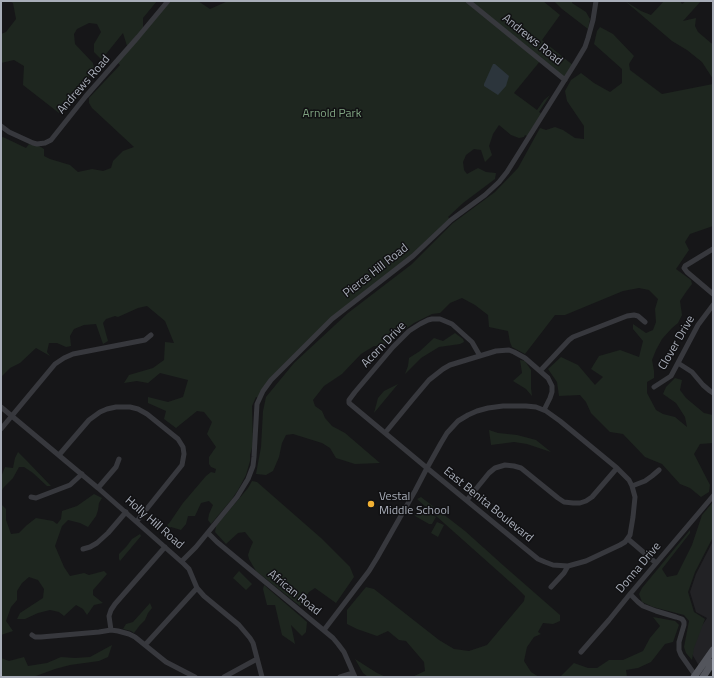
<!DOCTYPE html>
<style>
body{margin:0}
#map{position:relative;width:714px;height:678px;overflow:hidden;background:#161618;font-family:"Titillium Web",sans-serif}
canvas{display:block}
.frame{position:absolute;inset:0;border:2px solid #a8adb8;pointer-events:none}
</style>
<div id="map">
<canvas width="714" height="678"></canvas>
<div class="frame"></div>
</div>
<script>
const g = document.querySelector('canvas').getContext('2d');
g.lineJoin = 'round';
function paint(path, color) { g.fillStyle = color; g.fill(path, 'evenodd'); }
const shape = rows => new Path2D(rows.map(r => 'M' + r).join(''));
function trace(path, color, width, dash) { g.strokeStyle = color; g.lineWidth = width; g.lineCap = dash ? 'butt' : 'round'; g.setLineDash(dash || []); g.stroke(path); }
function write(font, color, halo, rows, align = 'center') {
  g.font = font + ' "Titillium Web",sans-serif'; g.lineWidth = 3; g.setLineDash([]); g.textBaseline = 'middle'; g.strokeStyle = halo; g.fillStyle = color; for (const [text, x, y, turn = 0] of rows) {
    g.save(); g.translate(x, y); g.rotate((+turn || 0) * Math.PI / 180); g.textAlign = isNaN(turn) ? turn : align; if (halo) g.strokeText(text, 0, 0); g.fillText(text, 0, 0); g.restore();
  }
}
paint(shape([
 [713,541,713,646,699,666,688,647,707,618,696,612,690,592,696,574]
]), '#222225');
paint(shape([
 [9,1,157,1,143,18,143,28,127,46,123,33,106,54,101,59,94,52,94,44,101,32,97,24,89,23,77,29,74,34,75,44,93,63,94,68,91,74,69,103,59,113,23,85,24,66,14,60,1,63,1,34,6,32,16,19,13,3],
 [168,1,198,1,210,9,228,1,543,1,560,15,542,40,574,66,565,80,541,60,514,93,537,110,544,100,550,95,539,112,543,115,528,137,525,135,524,137,519,138,511,135,499,125,493,134,489,146,492,155,485,162,481,150,474,149,466,155,463,162,464,170,467,174,478,168,486,172,496,173,495,179,463,203,448,217,451,220,413,256,341,311,271,380,259,398,256,397,252,406,253,444,250,455,250,461,246,475,238,490,232,499,211,524,208,520,209,514,213,505,209,501,201,503,195,516,188,516,186,524,181,530,171,527,159,534,170,522,183,503,206,476,211,472,215,473,216,469,211,467,209,464,209,457,216,447,207,434,212,422,204,412,197,411,176,428,164,419,166,411,148,403,148,397,168,402,183,397,188,380,160,373,148,383,137,381,124,383,129,375,153,368,164,360,165,342,174,343,165,321,147,306,138,308,118,317,115,316,106,319,103,323,108,341,103,344,96,324,84,325,74,329,70,336,71,346,66,347,57,343,49,343,47,352,50,356,36,348,20,363,10,368,1,377,1,138,3,137,26,148,29,144,39,146,44,149,44,156,50,159,70,165,78,172,92,169,103,171,111,168,113,161,123,151,134,147,92,108,89,103,89,98,120,65,117,62],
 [554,1,572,1,572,3,586,12,590,19,588,29,562,9],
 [625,1,641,11,651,15,664,1,680,1,682,4,686,1,701,1,683,21,696,18,695,26,698,32,711,43,713,44,713,79,702,62,687,50,672,41],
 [600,27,613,34,634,56,629,64,630,70,662,94,713,84,713,226,690,234,685,242,689,250,676,269,691,280,692,284,686,292,680,301,682,315,678,323,672,328,662,339,656,350,652,360,654,371,654,378,647,382,647,393,656,410,663,414,675,417,687,427,685,417,676,403,663,394,666,387,675,378,682,380,680,390,686,398,704,413,713,415,713,443,700,444,694,454,710,485,709,492,701,497,690,488,680,484,662,464,645,457,623,434,610,432,591,413,586,402,580,395,559,396,557,382,548,369,561,357,578,365,595,385,603,377,591,369,599,356,620,350,639,357,643,341,633,329,633,324,646,333,653,330,656,322,655,309,658,299,649,290,639,288,623,291,565,315,555,315,525,354,512,347,510,342,508,331,489,327,488,315,475,305,462,298,450,303,440,313,432,314,414,323,382,346,374,346,361,354,342,374,324,386,313,400,315,406,322,411,325,418,332,426,345,433,380,463,355,464,336,458,330,448,322,443,293,434,286,435,282,443,279,457,273,471,266,475,256,474,261,447,263,411,266,397,294,363,348,313,412,264,453,223,495,192,518,168,540,128,546,130,555,127,563,130,575,138,584,139,584,126,567,101,565,91,571,80,581,73,594,83,610,92,622,83,622,69,594,44,597,31],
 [455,333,463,339,464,342,460,344,439,347,421,358,405,374,408,366,409,358,420,351,434,338,443,341],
 [520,360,525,361,531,370,531,388,532,396,526,389,513,381,522,373],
 [398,384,374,413,378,398,384,391],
 [489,430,498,433,517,435,536,440,551,452,527,444,514,442,491,445],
 [18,452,27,461,51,486,47,486,33,473,24,467,19,467,13,478,4,487,1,492,1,477,5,467,13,468,15,458],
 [252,481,257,482,321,538,350,567,354,577,336,603,315,588,309,592,300,606,256,571,249,559,248,555,250,549,253,542,245,532,238,533,226,544,215,532,216,526,248,488],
 [94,494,102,498,99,503,98,510,96,516,88,527,80,523,68,520,62,526,55,546,64,567,70,576,84,573,89,575,104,571,107,574,93,590,93,595,103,603,94,605,87,615,83,609,76,605,64,616,59,612,50,610,38,613,25,619,17,619,20,613,43,598,44,589,38,580,29,577,22,583,17,591,17,600,11,607,6,621,13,631,1,635,1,504,6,509,6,520,11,534,19,533,27,525,36,518,53,521,57,524,61,519,62,511,77,506],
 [421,497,465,531,504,566,560,615,560,621,553,624,543,623,538,632,541,634,534,637,527,647,524,661,531,672,539,677,412,677,425,671,424,662,406,641,399,640,388,631,377,636,357,629,347,624,347,610,366,587,374,589,439,640,454,649,469,651,487,645,524,601,525,596,518,589,417,499],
 [713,502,713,537,695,572,688,592,694,612,705,619,694,648,692,660,686,653,684,647,689,621,684,615,653,607,642,602,639,594,642,588,690,530,690,533,662,569,667,577,677,575,692,545,702,515],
 [418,509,421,509,436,517,432,524,429,524,415,516],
 [437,522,444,525,438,537,431,533],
 [140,534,141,536,120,561,119,559,119,554,126,547,132,539],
 [239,571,252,584,246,590,233,578],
 [264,585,307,622,306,632,302,636,291,625,295,644,282,635,275,605,267,605,263,589],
 [150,603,152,608,148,613,145,620,140,625,134,633,131,631,123,629,126,624,133,622],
 [653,617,675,621,679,625,673,642,665,644,651,662,638,668,626,670,627,677,560,677,574,663,588,668,597,668,609,660,623,660,643,651,650,638,660,626],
 [112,645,108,657,99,661,70,665,55,669,33,677,1,677,1,658,9,661,24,657,28,666,47,663,61,657,75,658,90,657],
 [355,659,377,673,386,677,368,677,363,673]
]), '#1e261f');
paint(shape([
 [493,64,495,64,509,76,506,86,498,95,484,86,484,84]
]), '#2c353c');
trace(shape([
 [468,1,565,80],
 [1,126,9,132,33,143,37,144,45,143,51,140,86,96,138,37,168,1],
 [713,249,685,266,684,268,687,272,713,294],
 [678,363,692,372,703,385,710,391,713,393],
 [540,371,569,340,573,337,627,316,634,315,638,316,645,322],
 [654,387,671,376,698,325,713,305],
 [1,407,98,488,184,564,189,569,197,588,204,596,239,625,250,638,253,643,262,677],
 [1,429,55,364,64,358,73,354,145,340,151,335],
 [385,433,413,399,429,380,443,369,450,365,496,351,509,350,514,352,525,358,548,378,552,386,552,392,550,398,544,410],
 [59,455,89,420,100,412,107,409,116,407,130,407,138,409,147,414,178,439,183,447,184,454,182,465,137,521],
 [632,486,645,481,652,476,659,470],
 [98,488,116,467,119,459],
 [31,497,36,498,70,485,82,474],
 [467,500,489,473,495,468,505,465,514,466,521,468,558,498,564,502,573,503,580,503,586,501,592,497,617,468],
 [208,533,217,542,333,638,338,644,344,652,355,677],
 [628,539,656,563],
 [83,549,90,547,97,543,108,533,126,512],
 [182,561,196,547,237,497,248,479,253,466,254,457,257,404,263,391,271,380,332,319,413,256,451,220,485,195,499,182,507,172,576,62,585,47,588,38,593,20,596,1],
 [551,587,564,573,568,566],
 [630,594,638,602,643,606,656,611,676,617,682,619,684,622,684,625,679,642,679,650,681,655,695,675],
 [111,630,109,616,111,610,115,604,165,547],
 [324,630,369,571,377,558,415,491,427,468,441,443,447,433,458,421,468,415,477,411,488,408,503,406,526,406,536,407,546,411,560,421,617,468,629,480,632,486,635,497,633,517,630,535,625,542,620,545,586,561,568,566,553,565,545,562,538,559,516,541,427,468,349,403,349,400,355,392,393,347,409,331,420,324,428,320,432,319,440,319,452,324,472,342,480,356],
 [32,635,35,637,41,637,99,632,111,630,118,631,129,634,135,637,166,662,195,677],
 [145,645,197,588],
 [581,652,609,620,630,594,713,496],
 [224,677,257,659],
 [340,677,353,673]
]), '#37383d', 5);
trace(shape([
 [694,677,713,650],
 [703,677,713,662]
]), '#53555c', 7);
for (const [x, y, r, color] of [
 [371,504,4,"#f2b134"]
]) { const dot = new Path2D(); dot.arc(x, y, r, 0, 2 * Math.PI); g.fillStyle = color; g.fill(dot); trace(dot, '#111113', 1.5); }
write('12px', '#a8adb8', '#111113', [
 ["Andrews Road",532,40,39],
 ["Andrews Road",84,85,-49],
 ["Pierce Hill Road",376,271,-38],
 ["Clover Drive",677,343,-60],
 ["Acorn Drive",384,345,-46],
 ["East Benita Boulevard",488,505,39],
 ["Holly Hill Road",154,523,41],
 ["Donna Drive",639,568,-50],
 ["African Road",294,593,39]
]);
write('12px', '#7fa381', '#111113', [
 ["Arnold Park",332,114]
]);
write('12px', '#a8adb8', '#111113', [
 ["Vestal",379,497],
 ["Middle School",379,511]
], 'left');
</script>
